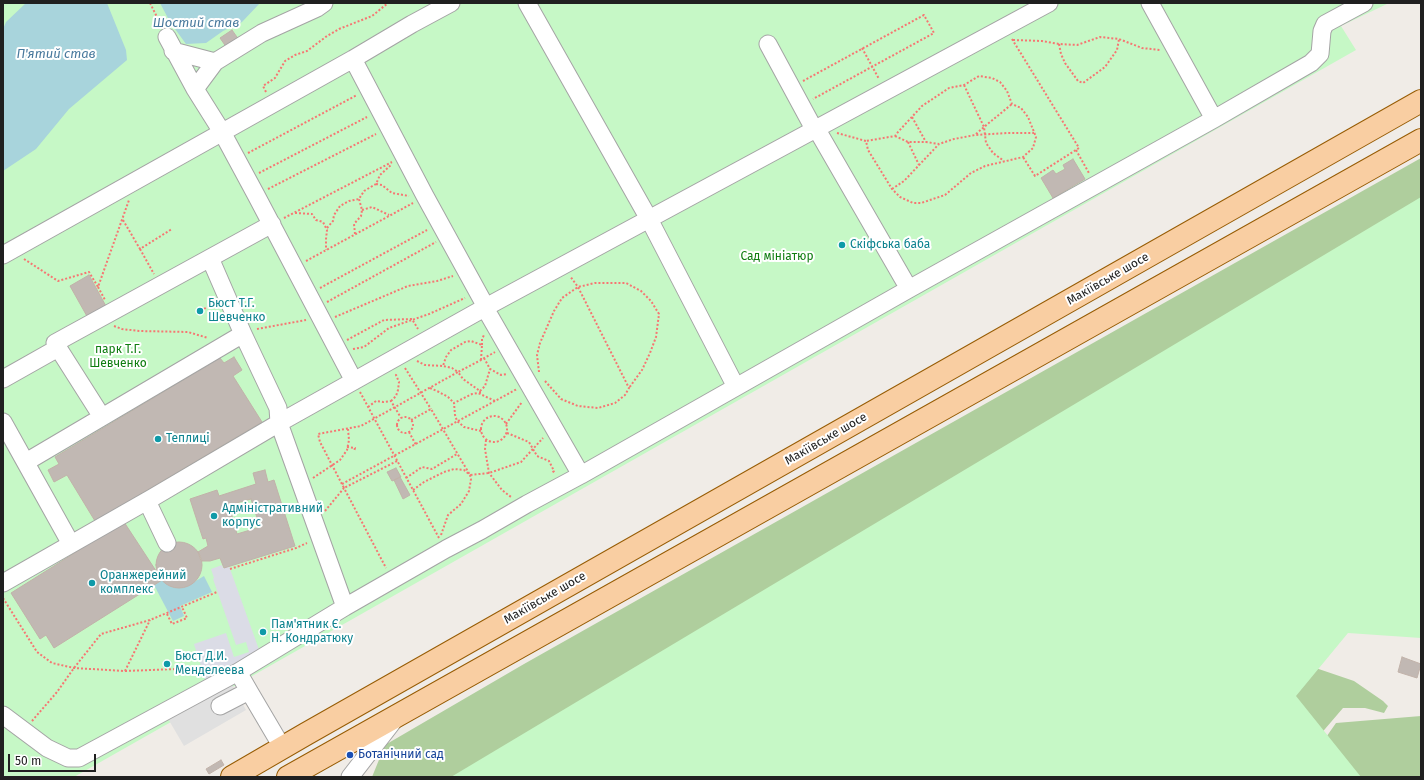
<!DOCTYPE html>
<meta charset="utf-8">
<style>
body{margin:0}
#map{position:relative;width:1424px;height:780px;overflow:hidden;background:#f0ece7;font-family:"Fira Sans",sans-serif}
canvas{display:block}
.frame{position:absolute;inset:0;border:4px solid #202020;pointer-events:none}
.scale{position:absolute;left:8px;top:754px;width:88px;height:18px;box-sizing:border-box;border:2px solid #202020;border-top:0;padding-left:5px;font-size:12px;line-height:14px;white-space:nowrap;color:#202020;-webkit-text-stroke:3px #fff;paint-order:stroke}
</style>
<div id="map">
<canvas width="1424" height="780"></canvas>
<div class="frame"></div>
<div class="scale">50 m</div>
</div>
<script>
const g = document.querySelector('canvas').getContext('2d');
g.lineJoin = 'round';
function paint(path, color) { g.fillStyle = color; g.fill(path, 'evenodd'); }
const shape = rows => new Path2D(rows.map(r => 'M' + r).join(''));
function trace(path, color, width, dash) { g.strokeStyle = color; g.lineWidth = width; g.lineCap = dash ? 'butt' : 'round'; g.setLineDash(dash || []); g.stroke(path); }
function write(font, color, halo, rows, align = 'center') {
  g.font = font + ' "Fira Sans",sans-serif'; g.lineWidth = 4; g.setLineDash([]); g.textBaseline = 'middle'; g.strokeStyle = halo; g.fillStyle = color; for (const [text, x, y, turn = 0] of rows) {
    g.save(); g.translate(x, y); g.rotate((+turn || 0) * Math.PI / 180); g.textAlign = isNaN(turn) ? turn : align; if (halo) g.strokeText(text, 0, 0); g.fillText(text, 0, 0); g.restore();
  }
}
paint(shape([
 [1421,158,1421,442,536,777,372,777,385,745,524,664],
 [1301,663,1354,681,1383,701,1388,706,1384,713,1365,708,1343,708,1313,743,1287,680],
 [1421,716,1421,777,1331,777,1315,753,1336,723]
]), '#afce9d');
paint(shape([
 [3,3,1389,3,1341,26,1356,50,74,777,3,777],
 [1421,197,1421,638,1348,633,1296,696,1361,777,451,777]
]), '#c6f8c6');
paint(shape([
 [230,681,246,710,184,746,167,717]
]), '#e0e0e0');
paint(shape([
 [222,565,223,568,229,566,262,658,208,688,194,644,226,633,234,657,249,652,246,642,236,645,213,579,214,578,211,569]
]), '#dbdce6');
paint(shape([
 [26,3,107,3,126,50,127,60,69,109,36,149,3,171,3,29,6,22],
 [160,3,260,3,242,22,223,31,206,43,186,44,170,22],
 [204,576,212,592,180,606,184,616,173,621,154,585,162,580,168,585,175,587,182,587,189,585]
]), '#a8d4dc');
const building = shape([
 [232,30,239,40,227,48,220,38,232,30],
 [1073,159,1085,179,1053,198,1041,178,1053,170,1056,174,1065,169,1063,165,1073,159],
 [89,275,107,308,88,318,70,286,89,275],
 [234,357,242,370,233,376,262,422,95,521,67,475,54,482,48,470,59,464,55,457,220,358,224,363,234,357],
 [396,468,401,477,392,481,387,472,396,468],
 [265,470,268,482,274,480,295,546,224,568,220,558,210,561,201,561,198,552,208,546,206,538,203,539,190,499,217,490,219,496,256,484,253,473,265,470],
 [251,499,260,527,237,534,229,505,251,499],
 [400,477,410,495,403,499,394,480,400,477],
 [124,522,162,580,54,648,46,635,40,639,11,593,124,522],
 '156 565a23 23 0 1 1 46 0a23 23 0 1 1-46 0Z',
 [1402,657,1421,664,1417,678,1398,672,1402,657],
 [221,760,224,765,209,774,206,769,221,760]
]);
paint(building, '#c1b8b3');
trace(building, '#c1b2a9', 1);
const minor = shape([
 [527,3,649,219,736,387],
 [1150,3,1214,119],
 [167,37,195,89,222,132,256,195,354,381],
 [768,44,814,129],
 [173,51,215,62],
 [353,59,425,196,486,307],
 [195,89,215,62,262,33,317,8,324,3],
 [816,128,909,289],
 [3,255,353,59,412,24,451,3],
 [210,258,243,334],
 [485,308,581,475],
 [3,379,58,348],
 [102,417,55,343,272,224],
 [3,422,71,544],
 [26,462,243,334,278,408,279,423,486,307,1049,3],
 [147,501,167,543],
 [3,583,152,498,279,423,345,607,238,672,249,691],
 [345,607,446,549,482,530,527,504,581,475,909,289,1214,119,1311,63,1320,54,1322,31,1325,24,1364,3],
 [220,706,249,691,282,747],
 [3,715,47,748,68,758,79,758,238,672],
 [350,777,395,719]
]);
const major = shape([
 [232,777,306,734,1421,101],
 [288,777,1421,140]
]);
trace(minor, '#a4a4a4', 19);
trace(major, '#975c04', 24);
trace(shape([
 [150,3,161,25],
 [1012,39,1079,148,1035,176,1023,157],
 [1013,40,1042,41,1059,44,1077,45,1100,37,1119,39,1142,48,1160,50],
 [1059,44,1061,54,1065,63,1078,81,1083,83,1105,67,1117,50,1119,39],
 [862,48,879,79],
 [803,81,924,15,934,33,813,99],
 [964,85,984,127,986,143,993,153,1004,161],
 [266,92,263,86,275,78,285,61,295,55,307,51,327,36,339,29,372,16,388,3],
 [912,117,926,142],
 [837,133,866,141,868,150,892,189,900,197,913,203,921,203,945,195,971,173,985,166,1023,157,1033,148,1036,137,1028,117,1021,108,1012,104,1007,91,1000,82,992,78,979,76,964,85,949,88,922,106,898,132,895,136,866,141],
 [976,134,984,127,1012,104],
 [895,136,908,142,926,142,939,144,954,139,975,135,1007,133,1034,133],
 [908,142,919,165],
 [1076,150,1089,173],
 [248,153,357,95],
 [259,173,367,117],
 [376,184,382,185,392,193,409,196],
 [268,189,376,134],
 [892,189,904,181,939,144],
 [362,210,372,207,389,215],
 [295,213,312,214,316,220,323,222,327,230,326,239,326,250],
 [284,218,392,162],
 [123,220,140,249,172,229],
 [327,228,333,221,334,215,340,206,349,201,359,199,364,191,376,184,380,175,392,164],
 [355,234,354,224,361,216,362,210,359,199],
 [140,249,154,274],
 [24,259,58,281,89,272,98,287,129,200],
 [306,261,413,203],
 [98,287,105,300],
 [320,288,427,230],
 [327,302,436,242],
 [204,309,214,303],
 [335,317,408,286,437,281,453,276],
 [114,326,122,329,139,331,188,332,208,338],
 [257,329,306,320],
 [347,340,384,320,412,319,418,329],
 [482,345,482,339,484,335],
 [353,349,364,347,389,328,429,314,465,298],
 [484,358,490,369,501,375,507,374],
 [481,360,482,345,471,341,465,342,451,350,446,357,443,366,452,368,458,372,481,360,495,352],
 [417,361,425,365,443,366],
 [405,368,431,409],
 [539,372,537,355,540,343,554,311,562,298,578,287,595,283,626,283,641,291,651,301,659,314,656,337,650,353,642,370,629,388],
 [545,381,561,399,578,406,598,408,615,403,625,395,629,388,578,287,570,276],
 [430,388,439,392,448,397,454,403],
 [480,391,485,386,490,369],
 [360,392,439,538],
 [391,401,396,396,398,390,399,382,396,375,398,373],
 [368,407,376,401,383,402,391,401,401,418],
 '481 429a13 13 0 1 1 26 0a13 13 0 1 1-26 0Z',
 '397 425a8 8 0 1 1 16 0a8 8 0 1 1-16 0Z',
 [411,420,431,409,470,475,489,473,521,462,543,438],
 [506,424,522,402],
 [481,431,464,427,457,421,455,415,454,403,472,394,478,393,495,401],
 [409,432,416,445],
 [507,433,529,442,537,456,549,461,554,471,552,473],
 [486,440,485,449,489,473,502,490,511,497],
 [347,447,355,448,354,451],
 [397,461,344,488,320,442,318,434,361,426,458,372,463,379,480,391,480,394],
 [313,478,340,460,347,450,349,440,348,429],
 [406,478,422,467,432,469,457,454],
 [342,484,517,389],
 [413,490,424,482,444,472,454,469,464,470,470,475,471,479,469,491,461,504,448,515,441,535],
 [325,511,344,488,386,568],
 [230,569,296,548,307,543],
 [3,598,37,652,52,663,74,668,125,671,150,620],
 [167,614,172,624,187,618,182,607],
 [125,671,202,668],
 [32,721,57,692,74,668,101,634,150,620,217,592]
]), '#f67672', 2, [2, 2]);
trace(minor, '#fff', 17);
trace(major, '#f9cea2', 22);
for (const [x, y, r, color] of [
 [842,245,4,"#0f9aa8"],
 [200,311,4,"#0f9aa8"],
 [158,439,4,"#0f9aa8"],
 [214,516,4,"#0f9aa8"],
 [92,583,4,"#0f9aa8"],
 [263,632,4,"#0f9aa8"],
 [167,664,4,"#0f9aa8"],
 [350,755,4,"#1a4fb4"]
]) { const dot = new Path2D(); dot.arc(x, y, r, 0, 2 * Math.PI); g.fillStyle = color; g.fill(dot); trace(dot, '#fff', 1.5); }
write('12px', '#0d838f', '#fff', [
 ["Скіфська баба",850,245],
 ["Бюст Т.Г.",208,304],
 ["Шевченко",208,318],
 ["Теплиці",166,439],
 ["Адміністративний",222,509],
 ["корпус",222,523],
 ["Оранжерейний",100,576],
 ["комплекс",100,590],
 ["Пам'ятник Є.",271,625],
 ["Н. Кондратюку",271,639],
 ["Бюст Д.И.",175,657],
 ["Менделеева",175,671]
], 'left');
write('12px', '#0f7d10', '#fff', [
 ["Сад мініатюр",777,257],
 ["парк Т.Г.",118,350],
 ["Шевченко",118,364]
]);
write('12px', '#202020', '#fff', [
 ["Макіївське шосе",1108,279,-30],
 ["Макіївське шосе",826,439,-30],
 ["Макіївське шосе",545,598,-30]
]);
write('12px', '#164399', '#fff', [
 ["Ботанічний сад",358,755]
], 'left');
write('italic 13px', '#48799d', '#fff', [
 ["Шостий став",196,23],
 ["П'ятий став",56,54]
]);
</script>
